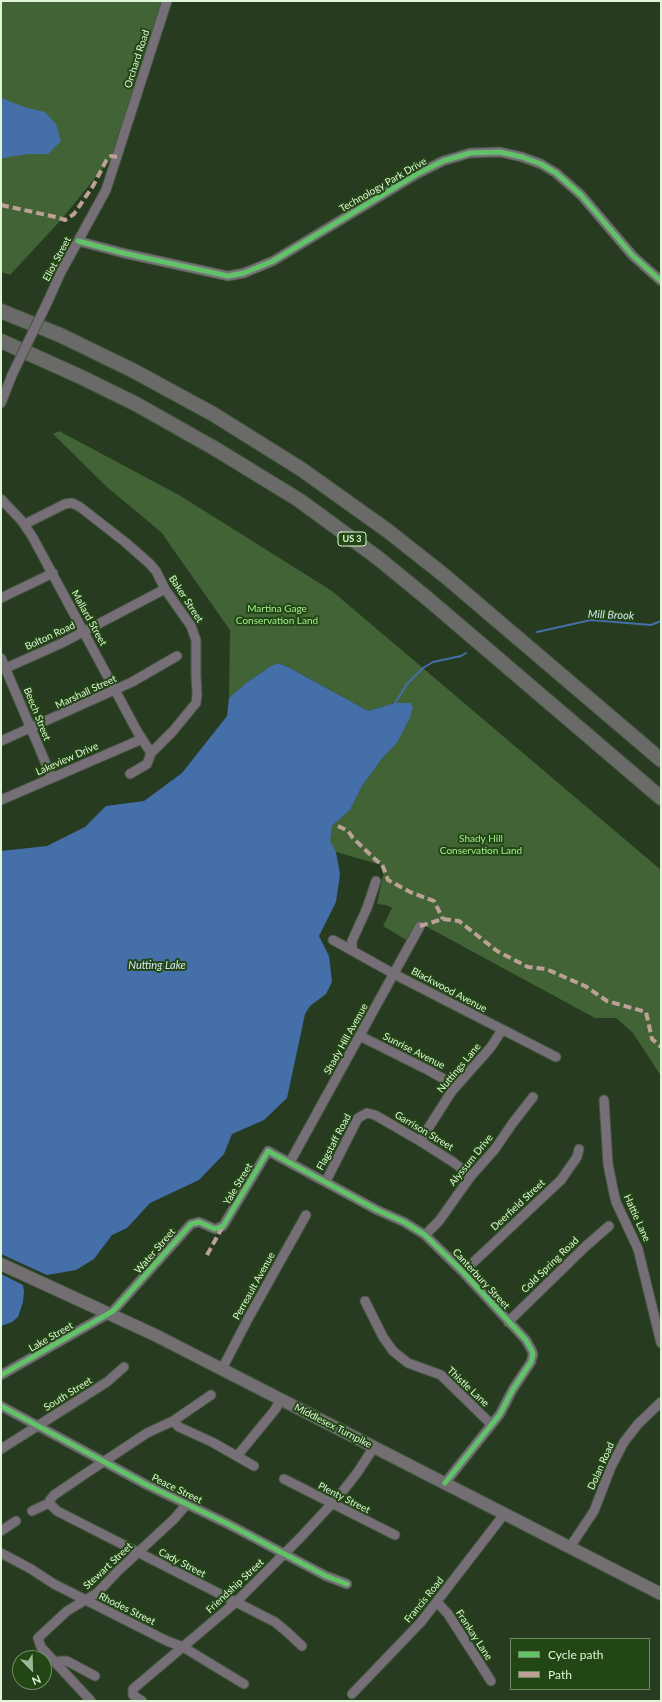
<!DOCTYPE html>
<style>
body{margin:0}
#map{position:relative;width:662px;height:1702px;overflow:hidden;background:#273b20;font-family:Lato,sans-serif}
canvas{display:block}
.frame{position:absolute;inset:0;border:2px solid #e0f6d9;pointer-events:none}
.legend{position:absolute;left:510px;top:1638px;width:140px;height:52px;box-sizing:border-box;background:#224714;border:1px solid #6e8d63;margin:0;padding:5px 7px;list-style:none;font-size:12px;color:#e0f6d9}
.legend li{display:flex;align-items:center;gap:8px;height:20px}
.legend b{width:20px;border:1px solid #6e8d63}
.north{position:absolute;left:12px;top:1650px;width:40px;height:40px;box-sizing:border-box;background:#224714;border:1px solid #6e8d63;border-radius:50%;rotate:157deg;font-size:11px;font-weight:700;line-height:16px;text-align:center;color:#e0f6d9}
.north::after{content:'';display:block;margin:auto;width:14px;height:18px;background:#9fb598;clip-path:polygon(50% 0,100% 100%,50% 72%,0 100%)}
</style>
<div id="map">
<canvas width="662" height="1702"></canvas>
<div class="frame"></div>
<ul class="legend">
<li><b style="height:5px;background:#61c268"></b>Cycle path</li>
<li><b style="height:5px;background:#bda197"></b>Path</li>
</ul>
<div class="north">N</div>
</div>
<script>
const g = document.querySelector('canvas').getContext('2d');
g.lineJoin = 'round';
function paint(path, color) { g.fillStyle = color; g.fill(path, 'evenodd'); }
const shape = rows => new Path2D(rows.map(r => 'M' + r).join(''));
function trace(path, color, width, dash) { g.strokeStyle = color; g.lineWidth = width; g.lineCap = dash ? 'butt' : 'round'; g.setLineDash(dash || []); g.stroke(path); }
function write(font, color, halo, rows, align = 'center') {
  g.font = font + ' Lato,sans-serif'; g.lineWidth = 4; g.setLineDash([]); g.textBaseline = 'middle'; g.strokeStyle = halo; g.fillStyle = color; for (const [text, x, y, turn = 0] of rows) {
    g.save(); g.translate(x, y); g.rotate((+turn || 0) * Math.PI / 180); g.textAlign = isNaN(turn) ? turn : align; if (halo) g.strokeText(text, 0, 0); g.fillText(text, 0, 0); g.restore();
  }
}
paint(shape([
 [1,1,164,1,116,152,61,220,10,275,1,272],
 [59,431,179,495,332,591,661,870,661,1076,633,1033,616,1018,595,1018,418,922,408,941,383,926,392,908,386,905,377,904,385,866,336,852,329,841,332,826,350,810,362,786,383,757,397,743,395,703,368,711,288,667,278,663,271,666,246,683,229,698,230,630,161,532,107,487,53,434]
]), '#416335');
paint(shape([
 [1,98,24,107,45,112,56,124,61,141,48,154,29,154,8,157,1,159],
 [278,663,288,667,368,711,395,703,410,703,413,707,410,717,397,743,383,757,362,786,350,810,332,826,330,841,336,852,340,874,336,902,319,936,329,956,332,982,326,994,310,1006,305,1014,287,1098,264,1120,232,1134,224,1154,199,1180,150,1203,127,1228,112,1235,94,1259,76,1270,47,1275,1,1254,1,851,47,846,85,827,106,806,144,801,182,773,227,716,229,698,246,683,271,666],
 [1,1274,23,1285,24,1291,23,1302,18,1317,12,1322,1,1326]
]), '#446fa9');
trace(shape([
 [537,632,591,620,651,625,661,621],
 [395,703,407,684,423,668,433,662,461,656,466,653]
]), '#446fa9', 2);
const minor = shape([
 [78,241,123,253,228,276,244,273,273,261,417,174,443,161,470,153,500,152,522,157,541,164,556,173,581,195,633,256,661,281],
 [48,301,61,272,106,190,167,1],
 [1,403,12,375],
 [1,499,21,520,32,536,137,731,151,753],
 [25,524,65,504,72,503,80,507,125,542,150,564,156,571,165,589,191,626,196,640,196,675,197,695,196,703,173,731,151,753],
 [1,598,53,573],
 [1,658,52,778],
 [6,668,62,643,165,589],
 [1,741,132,682,177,656],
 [130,774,147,764,151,753],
 [1,800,142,739],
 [333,940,394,974,556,1057],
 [352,950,352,941,367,908,376,881],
 [360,1036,428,1070,456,1086],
 [604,1100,608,1164,613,1189,616,1202,638,1249,661,1343],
 [420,1141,452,1091,491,1047,502,1030],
 [290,1162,420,926],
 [326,1181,358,1118,367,1113,375,1115,420,1141,453,1162,471,1176],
 [425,1235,439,1221,471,1176,495,1149,512,1124,533,1097],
 [463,1272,561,1180,577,1157,579,1149],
 [365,1301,383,1337,393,1351,408,1363,441,1375,491,1424],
 [508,1322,586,1246,609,1226],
 [222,1369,249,1317,306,1215],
 [1,1375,113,1311,191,1224,199,1222,215,1229,223,1226,268,1151,377,1210,404,1222,425,1235,463,1272,499,1311,526,1340,532,1351,533,1354,531,1362,513,1389,500,1414,445,1483],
 [1,1406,147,1485,228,1524,326,1576,347,1584],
 [173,1421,179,1427,212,1442,254,1466],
 [1,1449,107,1382,124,1367],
 [237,1456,274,1411,281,1400],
 [284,1479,395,1535],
 [49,1503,57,1511,275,1622,287,1632,302,1646],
 [49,1503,50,1500,54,1495,88,1472,147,1433,173,1421,211,1395],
 [32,1511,49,1503],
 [1,1531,16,1521],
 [570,1547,594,1511,611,1467,624,1442,638,1424,661,1402],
 [1,1553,31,1569,54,1584,167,1641,183,1647,244,1684],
 [437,1602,448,1614,491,1681],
 [56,1662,61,1661,67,1661,95,1676],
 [352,1694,421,1622,505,1513],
 [91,1701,41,1647,38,1638,67,1611,97,1593,118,1571,174,1519,187,1504],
 [142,1701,133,1695,133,1689,236,1602,300,1538,339,1496,357,1473,374,1447]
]);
const major = shape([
 [1,1264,155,1335,661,1594]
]);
const highway = shape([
 [1,311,60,335,134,371,213,414,301,469,388,531,445,576,661,760],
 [1,341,81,377,136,404,214,448,299,500,378,558,428,599,661,798]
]);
trace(minor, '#455640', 11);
trace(major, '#455640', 14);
trace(highway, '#455640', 16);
trace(minor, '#766f78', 9);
trace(major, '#726e72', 12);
trace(highway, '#6a6b68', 14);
const minorBridge = shape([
 [12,375,48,301]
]);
trace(minorBridge, '#455640', 11, []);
trace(minorBridge, '#766f78', 9);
trace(shape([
 [1,205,56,217,65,220,74,214,93,186,106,161,111,156,117,157],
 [338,826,348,831,353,838,377,861,382,864,388,880,410,892,434,901,443,919],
 [420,926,443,919,459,921,497,951,528,967,546,969,585,986,607,1001,646,1012,652,1039,661,1047],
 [207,1255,223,1226]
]), '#bda197', 4, [8, 4]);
trace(shape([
 [78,241,123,253,228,276,244,273,273,261,417,174,443,161,470,153,500,152,522,157,541,164,556,173,581,195,633,256,661,281],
 [1,1375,113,1311,191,1224,199,1222,215,1229,223,1226,268,1151,377,1210,404,1222,425,1235,463,1272,499,1311,526,1340,532,1351,533,1354,531,1362,513,1389,500,1414,445,1483],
 [1,1406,147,1485,228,1524,326,1576,347,1584]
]), '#61c268', 5);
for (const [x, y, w] of [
 [352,539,28]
]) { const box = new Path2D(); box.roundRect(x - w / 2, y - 7, w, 14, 3); g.fillStyle = '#224714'; g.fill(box); trace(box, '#e0f6d9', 1); }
write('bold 9px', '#e0f6d9', null, [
 ["US 3",352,539]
]);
write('10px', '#e0f6d9', '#224714', [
 ["Orchard Road",137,59,-72],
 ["Technology Park Drive",383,185,-30],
 ["Eliot Street",57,259,-62],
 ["Baker Street",186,599,57],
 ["Mallard Street",89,618,61],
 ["Bolton Road",50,636,-25],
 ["Marshall Street",86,692,-25],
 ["Beech Street",37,714,68],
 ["Lakeview Drive",67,759,-24],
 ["Blackwood Avenue",449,990,28],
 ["Shady Hill Avenue",346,1039,-61],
 ["Sunrise Avenue",414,1051,27],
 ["Nuttings Lane",459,1068,-50],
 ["Garrison Street",424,1131,31],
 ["Flagstaff Road",334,1142,-62],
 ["Alyssum Drive",471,1160,-51],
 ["Yale Street",238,1184,-59],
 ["Deerfield Street",518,1205,-43],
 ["Hattie Lane",637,1218,66],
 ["Water Street",155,1251,-49],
 ["Cold Spring Road",550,1265,-44],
 ["Canterbury Street",481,1279,47],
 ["Perreault Avenue",254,1286,-61],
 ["Lake Street",51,1337,-30],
 ["Thistle Lane",468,1387,43],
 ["South Street",68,1394,-32],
 ["Middlesex Turnpike",333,1426,27],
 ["Dolan Road",601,1466,-66],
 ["Peace Street",177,1489,26],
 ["Plenty Street",344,1498,27],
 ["Cady Street",182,1563,27],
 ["Stewart Street",108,1566,-43],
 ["Friendship Street",235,1586,-43],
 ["Francis Road",424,1600,-51],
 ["Rhodes Street",127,1609,26],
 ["Frankay Lane",474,1635,57]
]);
write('10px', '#a3eb8b', '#224714', [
 ["Martina Gage",277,609],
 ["Conservation Land",277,621],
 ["Shady Hill",481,839],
 ["Conservation Land",481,851]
]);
write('italic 11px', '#d7e4f6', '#224714', [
 ["Mill Brook",611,615,2],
 ["Nutting Lake",157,965]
]);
</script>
